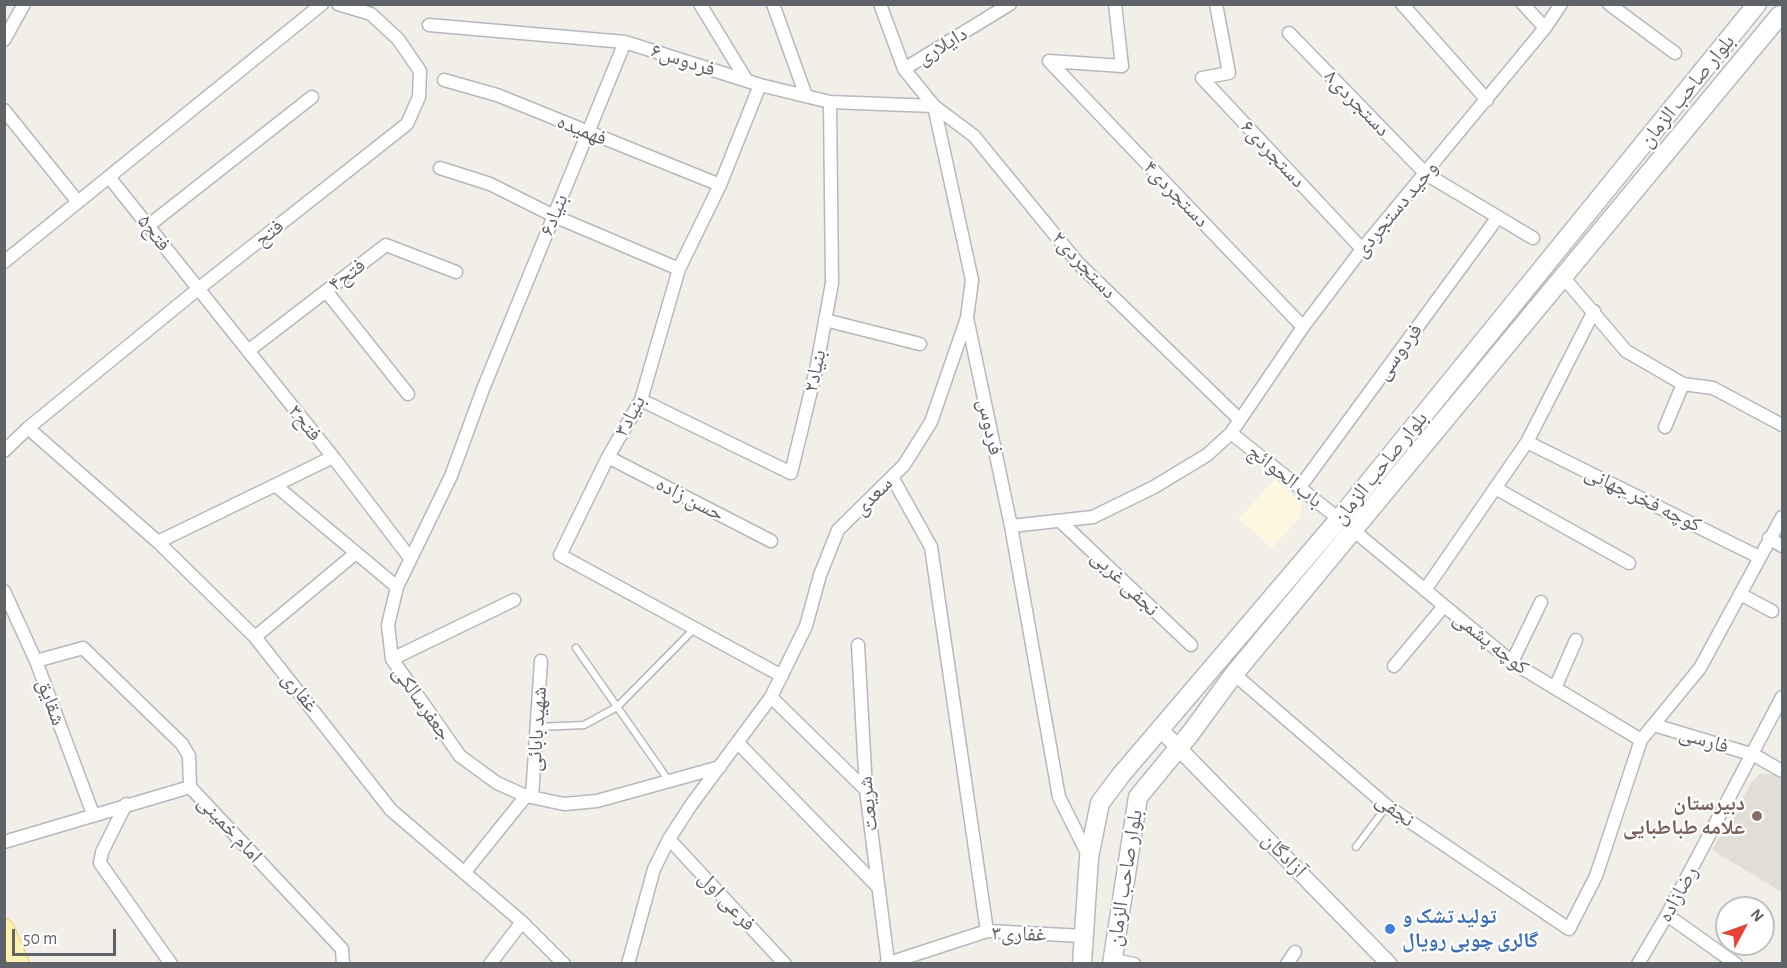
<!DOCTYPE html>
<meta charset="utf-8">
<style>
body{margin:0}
#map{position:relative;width:1787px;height:968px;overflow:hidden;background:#f1efe8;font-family:"Alegreya Sans",sans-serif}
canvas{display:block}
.frame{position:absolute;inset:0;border:6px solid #5f6368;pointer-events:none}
.north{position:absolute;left:1715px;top:896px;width:60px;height:60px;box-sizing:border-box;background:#fff;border:2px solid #bfc1c3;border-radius:50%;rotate:49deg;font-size:16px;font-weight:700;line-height:24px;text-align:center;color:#5f6368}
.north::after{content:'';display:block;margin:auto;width:21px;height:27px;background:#ea4335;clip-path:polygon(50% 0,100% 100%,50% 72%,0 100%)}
.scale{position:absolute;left:12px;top:929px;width:104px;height:27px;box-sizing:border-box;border:3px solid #5f6368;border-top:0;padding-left:8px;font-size:18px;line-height:21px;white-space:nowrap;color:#5f6368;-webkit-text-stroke:4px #fff;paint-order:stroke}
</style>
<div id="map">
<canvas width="1787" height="968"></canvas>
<div class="frame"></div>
<div class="north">N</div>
<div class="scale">50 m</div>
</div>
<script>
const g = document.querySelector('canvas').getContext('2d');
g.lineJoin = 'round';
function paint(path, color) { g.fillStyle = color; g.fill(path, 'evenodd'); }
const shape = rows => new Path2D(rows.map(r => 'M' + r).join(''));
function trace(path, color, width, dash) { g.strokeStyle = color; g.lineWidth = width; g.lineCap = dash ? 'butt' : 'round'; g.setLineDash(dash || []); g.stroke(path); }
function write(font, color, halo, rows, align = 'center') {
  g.font = font + ' "Alegreya Sans","Noto Naskh Arabic",sans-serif'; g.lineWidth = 4.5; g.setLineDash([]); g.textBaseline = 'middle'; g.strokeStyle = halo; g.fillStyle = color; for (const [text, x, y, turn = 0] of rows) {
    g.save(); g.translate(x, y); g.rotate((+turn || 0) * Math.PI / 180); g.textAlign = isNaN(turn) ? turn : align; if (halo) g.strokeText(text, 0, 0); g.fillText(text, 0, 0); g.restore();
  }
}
paint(shape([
 [1275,479,1302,503,1300,517,1272,548,1239,519]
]), '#fef7e0');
paint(shape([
 [1760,774,1772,774,1782,780,1782,892,1712,850,1752,782]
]), '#e1ded6');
const service = shape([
 [576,648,669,781],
 [537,727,584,725,617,707,694,629],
 [1356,847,1387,806]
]);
const minor = shape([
 [700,4,747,81],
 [773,4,806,96],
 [880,4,904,69,934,106,972,280,967,318,1011,526,1059,797,1089,857],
 [1216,4,1229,73,1202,78,1362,249],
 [1402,4,1487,100],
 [1523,4,1545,28],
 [1609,4,1675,53],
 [429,25,625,42,760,85,830,102,934,106],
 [1289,33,1426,174,1533,238],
 [4,40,24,4],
 [625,42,483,389,451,476,397,587,388,625,392,659,460,756,497,783,526,796,564,804,597,801,720,767],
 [1049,61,1303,327],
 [1049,61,1122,66,1115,4],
 [904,69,1010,4],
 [444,80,497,95,720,185],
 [760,85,720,185,679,269,641,400,608,457,560,555,782,676],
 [934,106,974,136,1078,263,1240,420],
 [4,110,78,202],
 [440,168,490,184,554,216,679,269],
 [109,177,333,457,410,558],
 [148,226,312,97],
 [4,262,322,4],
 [1564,278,1626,351,1683,384,1713,388,1782,425],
 [326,291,408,394],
 [825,320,920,344],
 [248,351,386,245,456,272],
 [641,400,791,473,816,370,832,283,830,102],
 [1665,427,1683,384],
 [28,428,158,542,255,637,391,810,522,922,564,964],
 [1231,433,1339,519],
 [1527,442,1759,557],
 [4,451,28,428,198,289,407,124,419,97,420,71,398,39,371,14,338,4],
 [608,457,771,541],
 [892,477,931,547,987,931],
 [275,485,397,587],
 [1300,487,1498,217],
 [1495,488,1629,563],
 [1060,521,1191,645],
 [1011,526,1093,517,1154,487,1207,455,1231,433,1303,327,1362,249,1545,28,1561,4],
 [1353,530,1512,662,1641,740],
 [1769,538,1782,546],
 [158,542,333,457],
 [1425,590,1527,442,1594,311],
 [4,591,36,661,93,814],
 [1740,594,1772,611],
 [255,637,356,553],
 [858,645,866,790,888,962],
 [392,659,514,600],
 [36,661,83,648,182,744,189,756,190,787],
 [1512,662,1541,602],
 [1394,666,1444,606],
 [1234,674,1387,806,1569,929,1596,876,1641,740,1700,668,1782,517],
 [1555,688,1576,640],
 [771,697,866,790],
 [1654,725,1754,755,1782,771],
 [738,743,878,887],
 [532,797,541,661],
 [126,804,102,852,100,863,171,964],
 [669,839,785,964],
 [4,842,190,787,342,949,343,964],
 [464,873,526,796],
 [1667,915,1736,964],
 [1113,960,1134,964],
 [490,964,522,922],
 [628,964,654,869,669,839,691,805,771,697,806,626,820,575,838,530,904,465,931,422,967,318],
 [886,964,987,931,1084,936],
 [1287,964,1295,952],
 [1638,964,1667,915,1782,697]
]);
const tertiary = shape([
 [1160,729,1389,964]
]);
const secondary = shape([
 [1082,964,1089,857,1100,803,1121,775,1339,519,1757,4],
 [1112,964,1138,797,1190,734,1234,674,1780,15]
]);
const primary = shape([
 [4,929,19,964]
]);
trace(service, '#b5b8bc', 9);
trace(minor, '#b5b8bc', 15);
trace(tertiary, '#b5b8bc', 18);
trace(secondary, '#b6babf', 21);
trace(primary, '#f2c960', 22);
trace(service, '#fff', 6);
trace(minor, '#fff', 12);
trace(tertiary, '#fff', 15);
trace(secondary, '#fff', 18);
trace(primary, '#fff2af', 20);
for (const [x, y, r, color] of [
 [1757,816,6,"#8d6e63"],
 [1390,929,6,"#3f7fe0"]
]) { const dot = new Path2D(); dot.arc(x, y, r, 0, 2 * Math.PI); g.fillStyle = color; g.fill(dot); trace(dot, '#fff', 2); }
write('21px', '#5f6368', '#fff', [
 ["دایلاری",942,46,-31],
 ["فردوس۶",683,60,18],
 ["بلوار صاحب الزمان",1687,91,-51],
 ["دستجردی۸",1357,103,46],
 ["فهمیده",582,130,22],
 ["دستجردی۶",1273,154,47],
 ["دستجردی۴",1176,194,46],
 ["وحید دستجردی",1396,209,-50],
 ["بنیاد۶",554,215,-68],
 ["فتح۵",154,233,52],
 ["فتح",269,233,-38],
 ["دستجردی۲",1084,265,47],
 ["فتح۴",347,275,-37],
 ["فردوسی",1399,352,-54],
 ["بنیاد۲",815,371,-78],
 ["بنیاد۳",630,416,-62],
 ["فتح۳",305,423,51],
 ["فردوس",990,427,78],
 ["بلوار صاحب الزمان",1380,468,-51],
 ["باب الحوائج",1285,476,38],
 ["سعدی",873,496,-45],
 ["حسن زاده",690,499,27],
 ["کوچه فخر جهانی",1643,499,26],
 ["نجفی غربی",1125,583,44],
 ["کوچه پشمی",1491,643,38],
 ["غفاری",300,692,51],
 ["شقایق",51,702,70],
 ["جعفرسالکی",422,703,55],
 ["شهید بابائی",537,729,-86],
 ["فارسی",1704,740,17],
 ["شریعت",868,804,-96],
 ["نجفی",1395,810,37],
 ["امام خمینی",230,829,47],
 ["آزادگان",1284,855,46],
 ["بلوار صاحب الزمان",1125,878,-81],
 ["رضازاده",1678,894,-61],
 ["فرعی اول",727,901,47],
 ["غفاری۳",1019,934,1]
]);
write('bold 21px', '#785e54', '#fff', [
 ["دبیرستان",1745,804],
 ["علامه طباطبایی",1745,828]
], 'right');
write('bold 21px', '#366cbe', '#fff', [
 ["تولید تشک و",1402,917],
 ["گالری چوبی رویال",1402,941]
], 'left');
</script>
